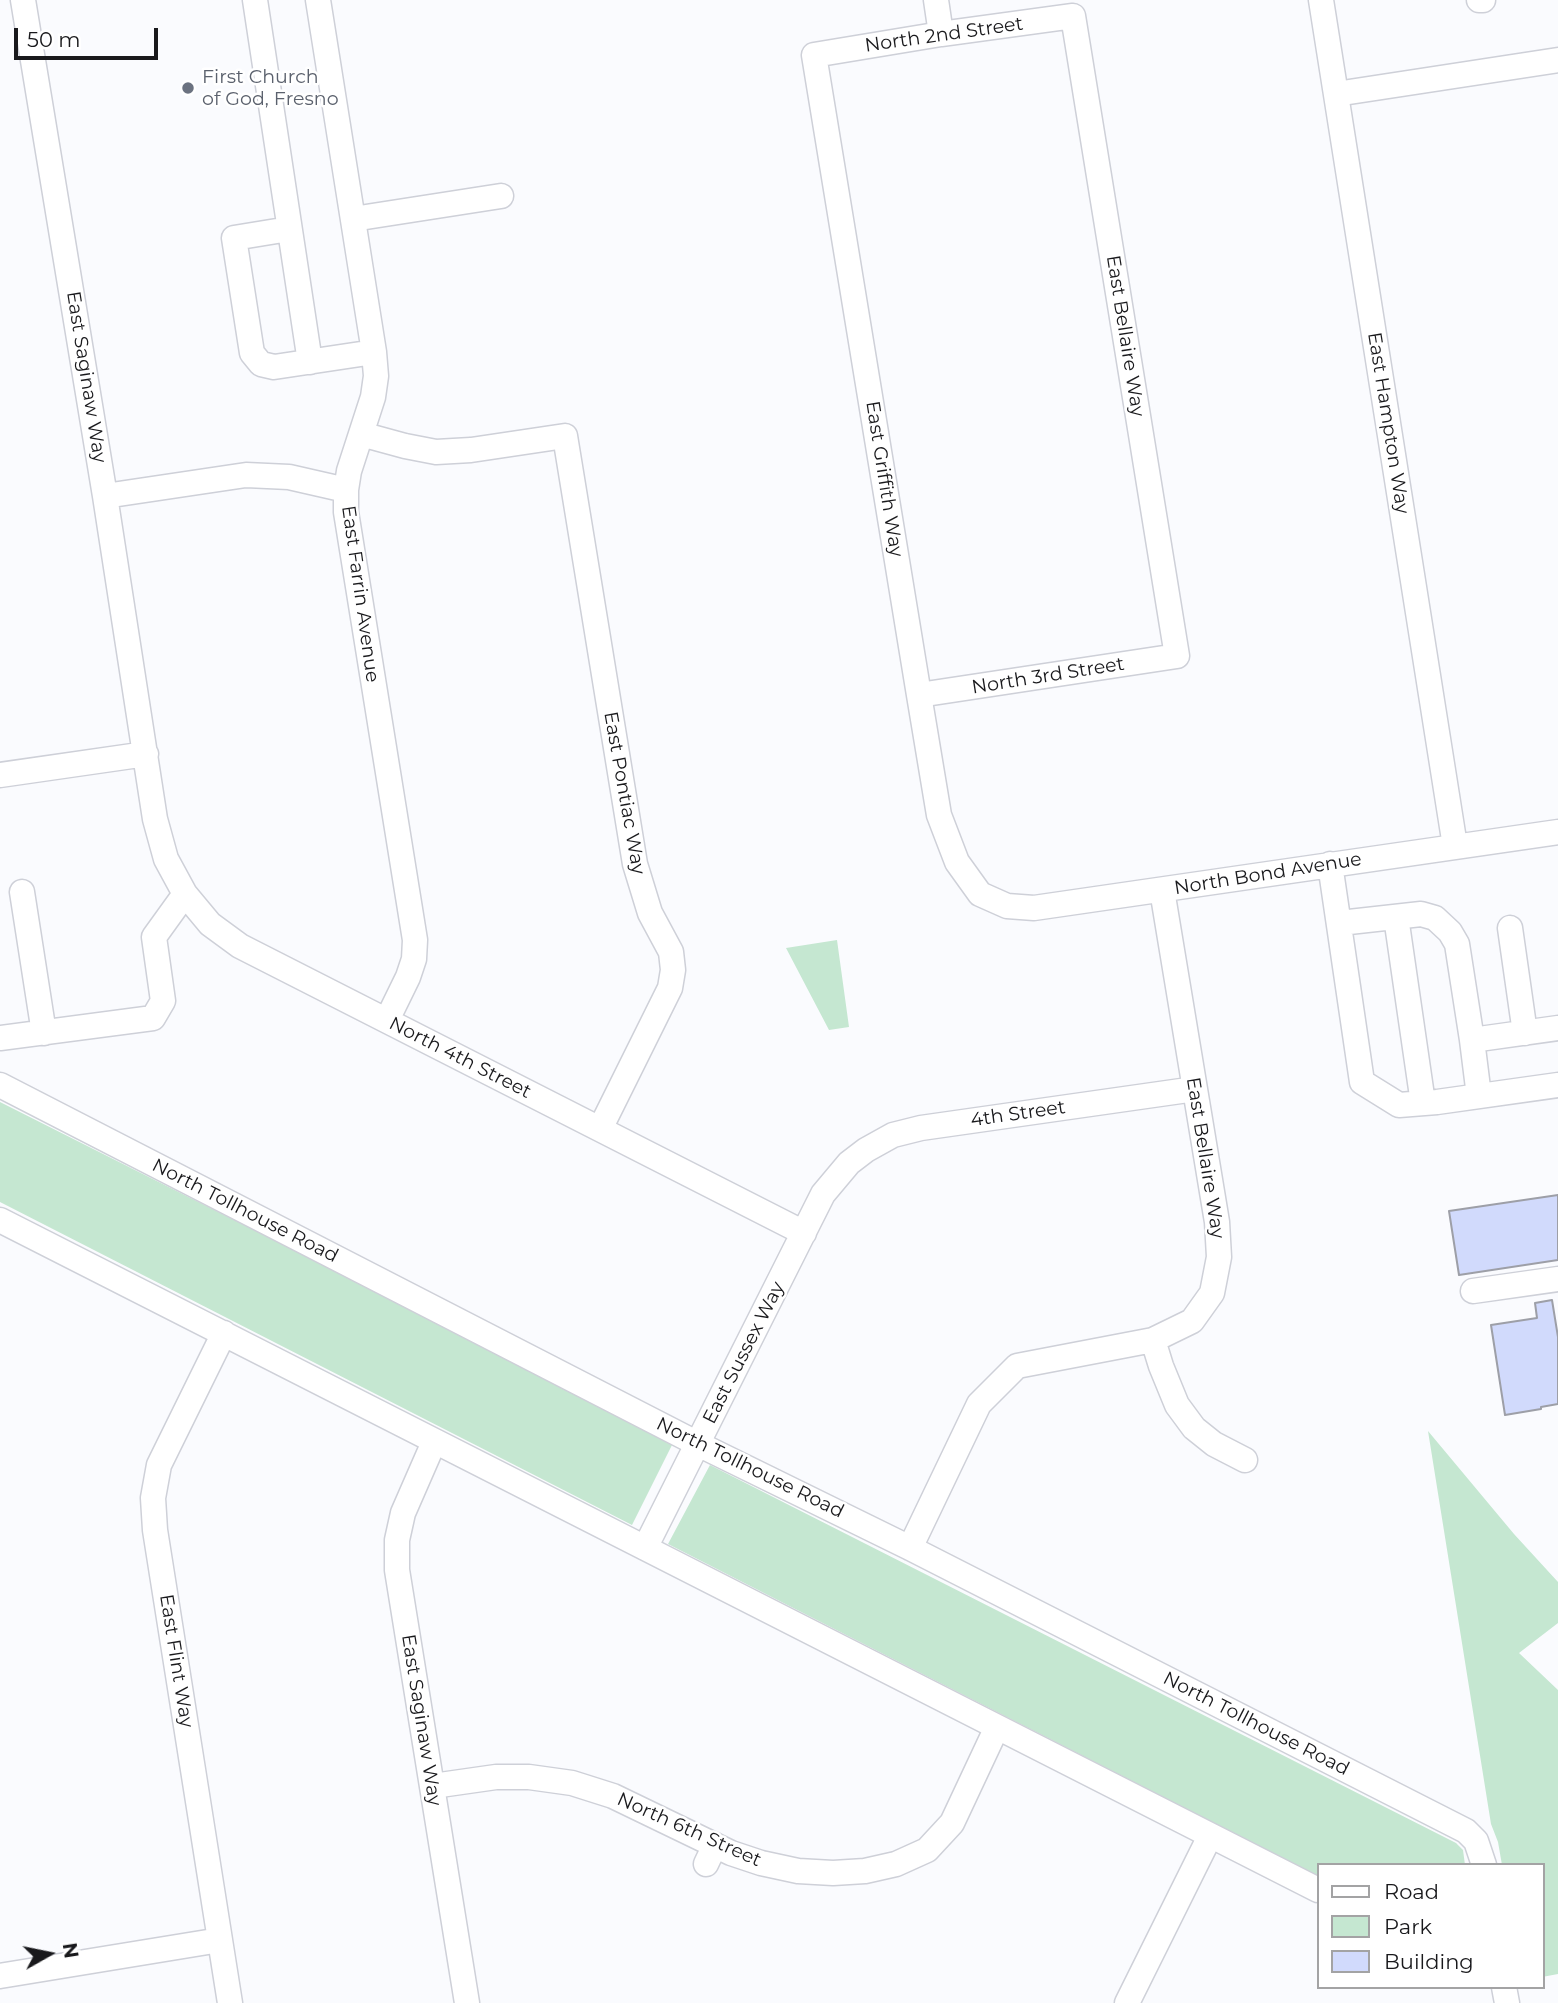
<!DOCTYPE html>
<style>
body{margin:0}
#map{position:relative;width:1558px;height:2003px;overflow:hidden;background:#fafbfe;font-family:Montserrat,sans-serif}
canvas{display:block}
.legend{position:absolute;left:1317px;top:1863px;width:228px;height:126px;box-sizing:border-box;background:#fff;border:2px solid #a3a3a4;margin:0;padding:9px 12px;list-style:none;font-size:21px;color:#19191c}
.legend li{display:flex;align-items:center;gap:14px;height:35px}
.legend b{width:35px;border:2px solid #a3a3a4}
.north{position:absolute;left:14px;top:1919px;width:70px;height:70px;-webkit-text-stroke:5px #fff;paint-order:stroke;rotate:81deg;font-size:19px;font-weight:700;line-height:28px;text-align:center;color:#19191c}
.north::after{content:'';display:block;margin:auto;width:24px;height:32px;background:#19191c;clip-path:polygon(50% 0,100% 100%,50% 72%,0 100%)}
.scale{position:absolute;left:14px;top:28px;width:144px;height:32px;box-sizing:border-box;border:4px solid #19191c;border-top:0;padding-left:9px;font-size:21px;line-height:24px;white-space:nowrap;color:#19191c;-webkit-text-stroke:5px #fff;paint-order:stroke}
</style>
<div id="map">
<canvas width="1558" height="2003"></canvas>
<ul class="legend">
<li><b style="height:9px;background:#fff"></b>Road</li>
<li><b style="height:19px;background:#c5e7d1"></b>Park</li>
<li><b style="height:19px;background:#d1dafc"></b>Building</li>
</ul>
<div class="north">N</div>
<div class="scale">50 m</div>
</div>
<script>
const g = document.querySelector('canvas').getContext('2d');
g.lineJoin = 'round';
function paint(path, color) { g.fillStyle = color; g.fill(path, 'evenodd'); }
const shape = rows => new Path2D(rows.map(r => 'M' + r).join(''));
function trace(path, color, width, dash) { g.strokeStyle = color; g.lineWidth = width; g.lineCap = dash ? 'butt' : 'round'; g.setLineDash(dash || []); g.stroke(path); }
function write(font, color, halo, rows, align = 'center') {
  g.font = font + ' Montserrat,sans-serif'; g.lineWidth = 5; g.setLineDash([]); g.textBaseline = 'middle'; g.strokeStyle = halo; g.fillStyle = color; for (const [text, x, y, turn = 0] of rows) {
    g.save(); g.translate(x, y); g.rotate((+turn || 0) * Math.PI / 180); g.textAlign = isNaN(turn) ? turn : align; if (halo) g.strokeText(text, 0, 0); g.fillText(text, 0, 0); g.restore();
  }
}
paint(shape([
 [837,940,849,1027,829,1030,786,948],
 [0,1102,252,1229,672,1445,632,1525,0,1202],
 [1428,1431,1514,1534,1558,1582,1558,1623,1519,1653,1558,1690,1558,1974,1542,1977,1542,1865,1502,1865,1498,1842,1491,1824],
 [710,1465,1456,1843,1463,1850,1465,1865,1318,1865,1318,1876,668,1544]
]), '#c5e7d1');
const building = shape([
 [1558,1195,1558,1260,1459,1275,1449,1211,1558,1195],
 [1552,1300,1558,1337,1558,1404,1541,1407,1541,1409,1505,1415,1491,1325,1537,1318,1535,1303,1552,1300]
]);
paint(building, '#d1dafc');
trace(building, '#9d9fa7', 2);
const minor = shape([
 [23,0,105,496,155,819,166,859,185,894,210,924,240,946,804,1233],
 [255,0,310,362],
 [318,0,374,352,376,376,373,397,349,471,346,490,346,512,415,940,414,959,408,977,387,1020],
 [936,0,941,34],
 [1321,0,1455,846],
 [1479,0,1483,0],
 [1336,94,1558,60],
 [353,219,501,196],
 [289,229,234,238,252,353,261,364,274,367,374,352],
 [361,434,405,446,436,452,471,450,565,436,635,864,650,913,671,952,673,970,670,988,600,1129],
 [105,496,246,475,289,477,346,490],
 [919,695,1177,656,1073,16,941,34,814,55,919,695,939,815,957,862,980,894,1007,906,1034,908,1558,832],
 [0,775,146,754],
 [1330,864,1362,1082,1399,1105,1437,1102,1558,1085],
 [22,892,44,1033],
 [1396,917,1423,1103],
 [1340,923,1421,914,1435,918,1450,932,1457,944,1472,1040,1558,1028],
 [1510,928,1525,1033],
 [0,1038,153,1018,163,1001,154,937,185,894],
 [1472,1040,1479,1096],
 [0,1085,698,1444,910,1548,1466,1831,1476,1841,1484,1865],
 [0,1220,1318,1890],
 [1473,1291,1558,1279],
 [224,1333,159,1465,153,1498,155,1530,230,2003],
 [1153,1340,1161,1366,1177,1405,1194,1428,1214,1444,1245,1460],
 [434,1442,403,1513,397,1540,397,1570,467,2003],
 [645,1548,823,1194,849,1163,866,1150,893,1135,921,1128,1195,1089],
 [910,1548,979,1404,1017,1366,1153,1340,1192,1321,1212,1293,1219,1257,1217,1222,1162,890],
 [433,1786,496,1777,529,1777,572,1783,613,1796,731,1853,761,1863,798,1871,833,1873,865,1871,896,1864,927,1850,952,1823,997,1727],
 [706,1864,715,1845],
 [0,1976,220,1940],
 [1504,1987,1507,2003],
 [1127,2003,1210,1836]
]);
trace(minor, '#ced0d8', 27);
trace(minor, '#fff', 24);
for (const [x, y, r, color] of [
 [188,88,7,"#6b7280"]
]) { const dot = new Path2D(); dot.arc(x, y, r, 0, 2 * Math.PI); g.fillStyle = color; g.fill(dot); trace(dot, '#fff', 2.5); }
write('19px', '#19191c', '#fff', [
 ["North 2nd Street",944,35,-8],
 ["East Bellaire Way",1125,336,81],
 ["East Saginaw Way",86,377,81],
 ["East Hampton Way",1388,423,81],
 ["East Griffith Way",884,479,81],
 ["East Farrin Avenue",360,594,82],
 ["North 3rd Street",1048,676,-9],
 ["East Pontiac Way",624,793,80],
 ["North Bond Avenue",1268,874,-9],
 ["North 4th Street",460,1058,27],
 ["4th Street",1018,1114,-8],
 ["East Bellaire Way",1205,1158,81],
 ["North Tollhouse Road",245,1211,27],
 ["East Sussex Way",744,1353,-63],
 ["North Tollhouse Road",750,1468,26],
 ["East Flint Way",176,1661,81],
 ["East Saginaw Way",421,1720,81],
 ["North Tollhouse Road",1256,1724,27],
 ["North 6th Street",689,1830,24]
]);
write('19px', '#5b616d', '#fff', [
 ["First Church",202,77],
 ["of God, Fresno",202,99]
], 'left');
</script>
